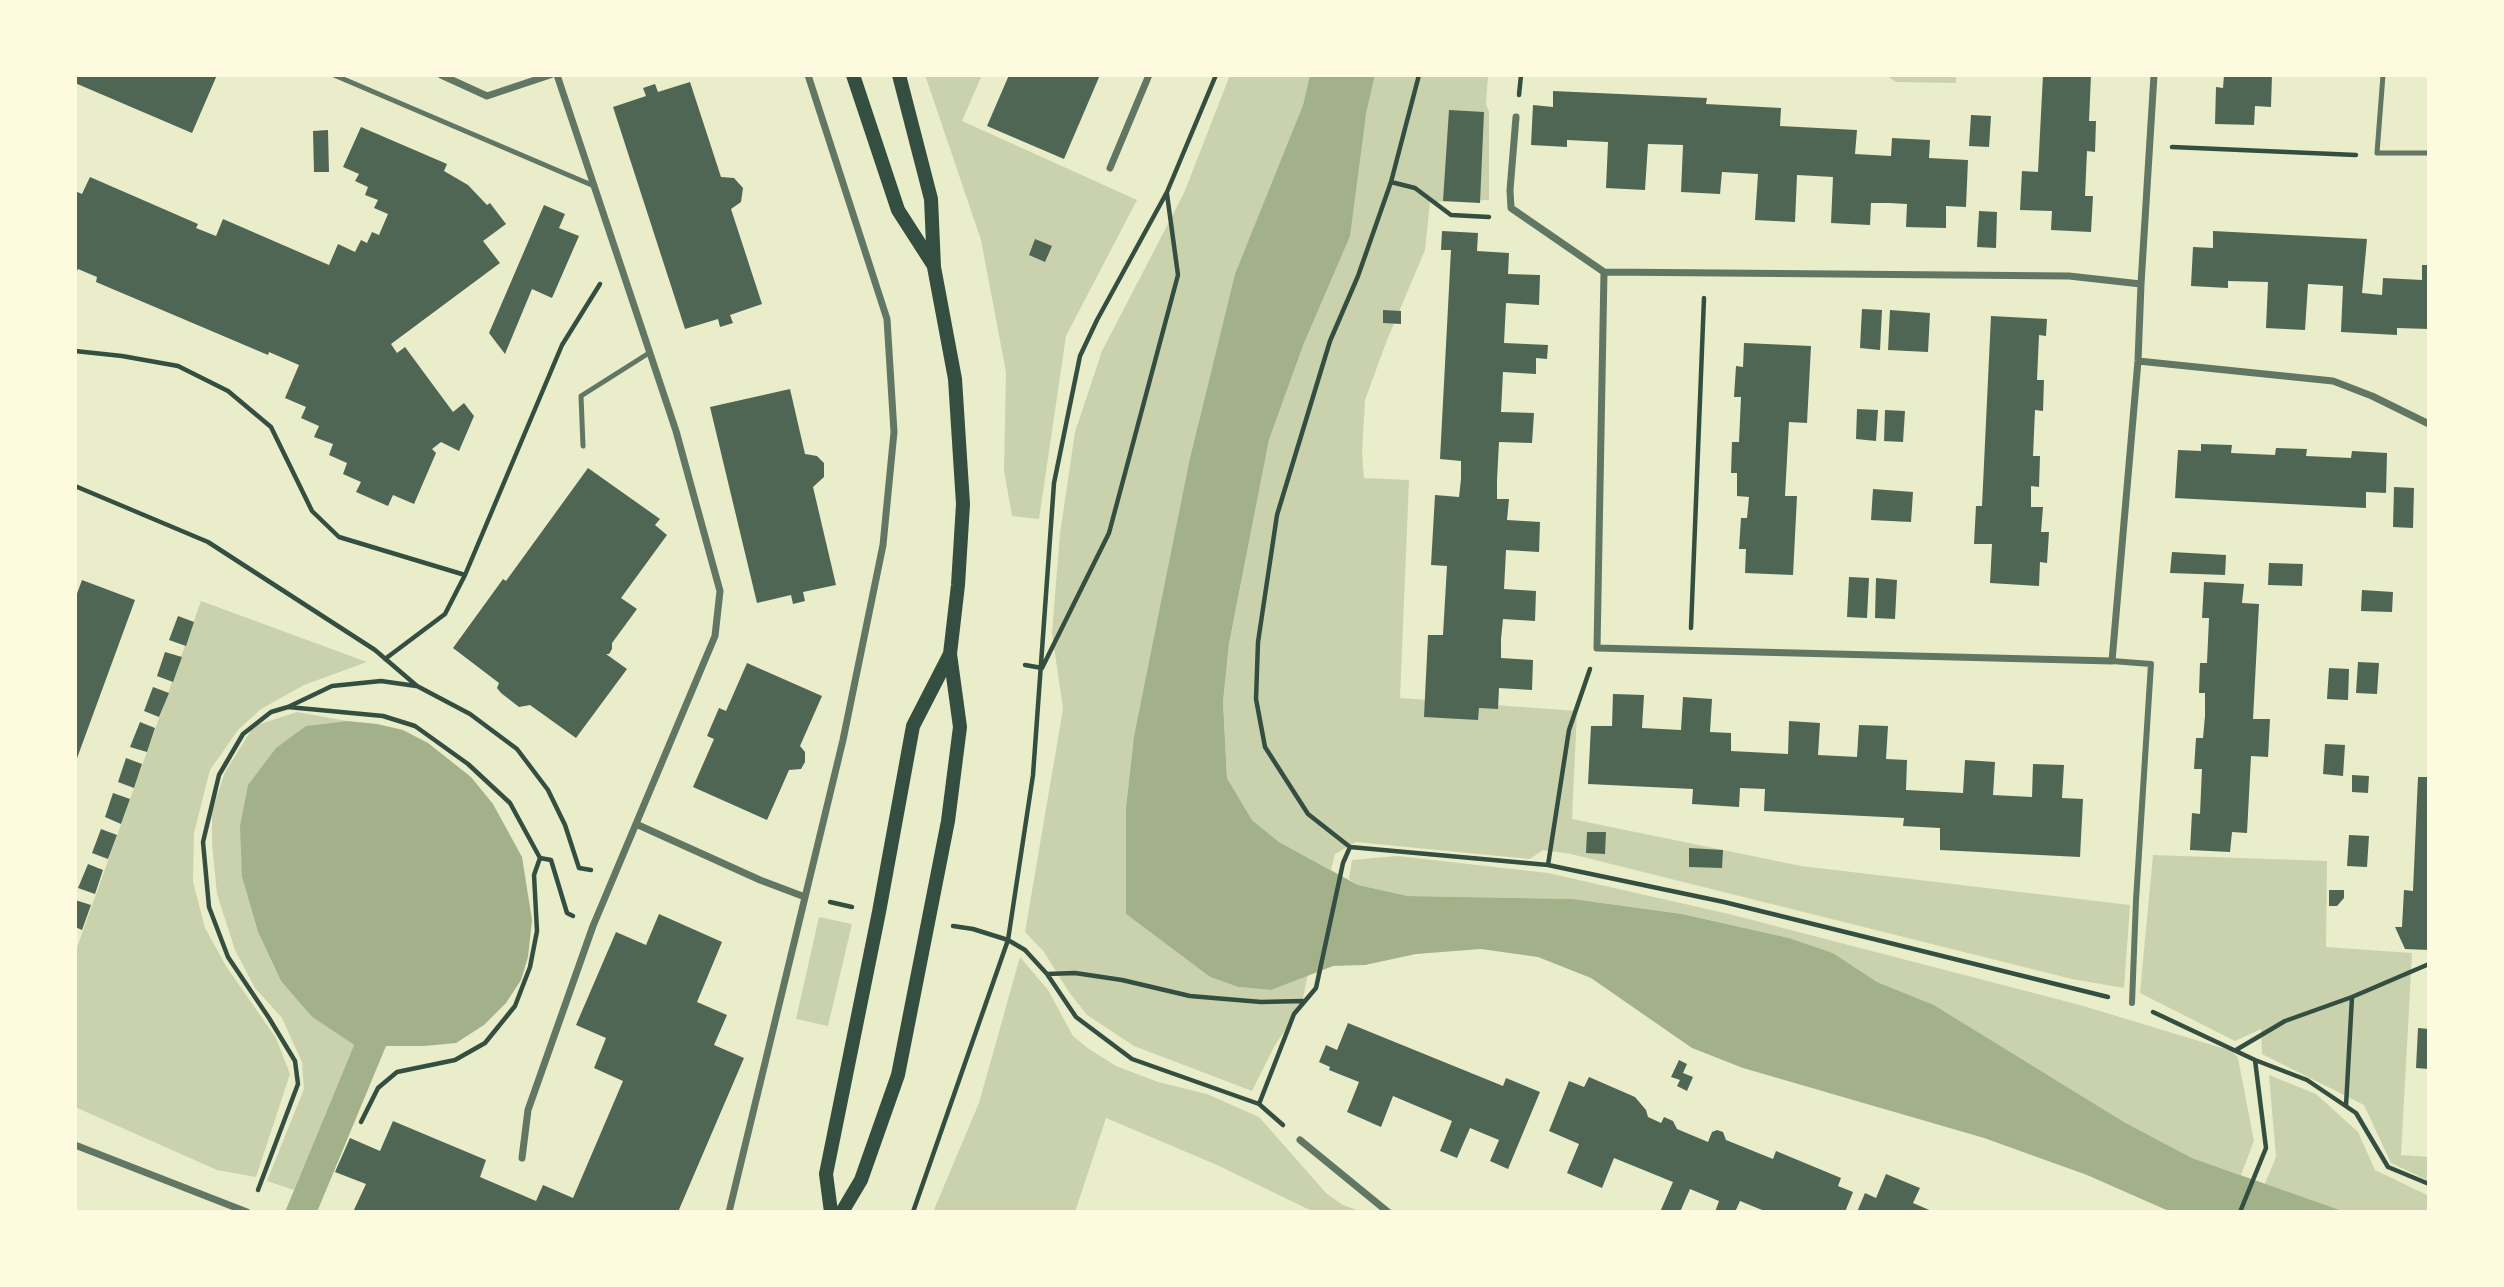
<!DOCTYPE html>
<style>
body{margin:0}
#map{position:relative;width:2504px;height:1287px;overflow:hidden;background:#e9edc9;font-family:Barlow,sans-serif}
canvas{display:block}
.frame{position:absolute;inset:0;border:77px solid #fefae0;pointer-events:none}
</style>
<div id="map">
<canvas width="2504" height="1287"></canvas>
<div class="frame"></div>
</div>
<script>
const g = document.querySelector('canvas').getContext('2d');
g.lineJoin = 'round';
function paint(path, color) { g.fillStyle = color; g.fill(path, 'evenodd'); }
const shape = rows => new Path2D(rows.map(r => 'M' + r).join(''));
function trace(path, color, width, dash) { g.strokeStyle = color; g.lineWidth = width; g.lineCap = dash ? 'butt' : 'round'; g.setLineDash(dash || []); g.stroke(path); }
paint(shape([
 [925,75,982,75,962,121,1137,200,1066,336,1039,519,1012,516,1004,470,1006,372,981,240],
 [1230,75,1310,75,1303,105,1235,275,1189,462,1134,736,1126,807,1126,914,1210,977,1238,987,1271,990,1308,975,1301,1007,1275,1045,1252,1091,1134,1046,1087,1015,1069,992,1044,952,1025,932,1063,709,1052,633,1060,534,1075,432,1102,351,1184,193],
 [1375,75,1488,75,1486,104,1489,112,1489,200,1430,202,1425,250,1387,340,1365,400,1362,454,1364,478,1409,480,1400,698,1577,711,1572,819,1801,866,2130,905,2124,988,2072,979,1571,854,1543,850,1530,859,1356,842,1335,854,1331,870,1279,842,1252,820,1227,778,1223,702,1229,645,1269,440,1304,343,1366,114],
 [1886,75,1956,75,1956,83,1896,82],
 [201,601,367,662,304,685,261,709,238,730,210,770,194,833,193,882,205,928,226,966,276,1038,290,1074,256,1177,217,1170,75,1107,75,953],
 [297,712,347,721,306,726,242,877,258,932,281,981,312,1017,354,1045,294,1190,267,1181,304,1089,302,1062,282,1018,255,988,235,950,217,894,212,844,212,811,225,772,254,726],
 [2153,855,2327,861,2326,947,2412,953,2401,1155,2429,1157,2429,1181,2391,1163,2364,1105,2262,1054,2261,1029,2235,1041,2140,993],
 [1397,856,1548,873,1729,914,2080,1005,2232,1051,2238,1058,2254,1141,2241,1175,2192,1158,2124,1122,1934,1005,1877,982,1833,953,1789,938,1682,914,1573,899,1408,896,1358,885,1349,879,1352,860],
 [819,917,852,924,828,1026,796,1019],
 [1020,957,1048,990,1073,1036,1089,1049,1116,1066,1158,1082,1207,1094,1259,1117,1327,1194,1343,1205,1363,1212,1314,1212,1217,1165,1106,1118,1075,1212,933,1212,979,1103],
 [2269,1075,2316,1094,2358,1132,2375,1170,2429,1196,2429,1212,2253,1212,2276,1157]
]), '#cad2ad');
paint(shape([
 [1310,75,1375,75,1366,114,1350,236,1304,343,1269,440,1229,644,1223,702,1227,778,1252,820,1279,842,1358,885,1408,896,1573,899,1682,914,1789,938,1833,953,1877,982,1934,1005,2124,1122,2192,1158,2345,1212,2171,1212,2087,1175,1984,1138,1743,1068,1692,1048,1591,978,1538,957,1481,949,1416,954,1365,965,1333,966,1271,990,1238,987,1210,977,1126,914,1126,807,1134,736,1189,462,1235,274,1303,105],
 [347,721,377,724,403,730,428,743,471,777,493,804,522,857,532,920,528,957,521,980,506,1003,484,1025,456,1043,424,1046,386,1046,317,1212,285,1212,354,1045,312,1017,281,981,258,932,242,877,240,826,248,785,276,748,306,726]
]), '#a3b18a');
paint(shape([
 [75,75,217,75,192,133,75,83],
 [1009,75,1100,75,1064,159,987,126],
 [2043,75,2091,75,2089,121,2096,121,2095,152,2087,151,2085,196,2093,196,2091,232,2051,230,2052,211,2020,210,2022,171,2038,172],
 [2224,75,2272,75,2271,107,2255,106,2254,125,2215,124,2216,87,2223,88],
 [690,82,721,177,734,178,743,188,741,202,731,209,762,304,730,315,733,323,720,327,718,319,685,329,613,107,646,96,643,88,655,84,658,92],
 [1553,91,1707,98,1706,104,1781,108,1780,126,1857,130,1855,154,1891,156,1892,138,1930,140,1929,158,1968,160,1966,207,1946,206,1946,228,1906,227,1907,204,1889,203,1871,203,1870,225,1831,223,1833,177,1797,175,1795,222,1755,220,1758,174,1722,172,1720,194,1681,192,1683,145,1648,144,1645,190,1606,188,1608,142,1567,140,1567,147,1531,145,1533,105,1553,107],
 [1449,110,1484,112,1480,203,1443,201],
 [1971,115,1991,116,1989,147,1969,146],
 [361,127,447,164,444,171,468,185,487,205,490,203,506,224,483,241,500,263,391,344,397,353,405,347,453,412,464,403,474,416,459,451,441,442,432,449,436,453,414,504,393,495,388,506,356,492,361,482,343,474,347,463,329,455,333,444,314,437,319,426,301,418,306,407,285,398,299,365,269,352,268,355,96,282,97,277,78,269,75,275,75,191,82,194,90,177,198,224,196,228,216,236,223,219,329,265,338,244,355,252,361,240,367,243,372,232,379,235,388,214,374,208,378,200,365,195,368,187,355,181,359,174,343,167],
 [328,130,329,172,314,172,313,131],
 [544,205,565,214,559,228,579,236,552,298,532,289,505,354,489,333],
 [1979,211,1997,212,1996,248,1977,247],
 [1442,231,1478,233,1477,251,1509,253,1508,274,1540,275,1539,305,1506,303,1504,343,1548,345,1547,359,1536,358,1536,374,1503,372,1501,412,1534,413,1532,443,1499,442,1497,480,1497,499,1509,499,1507,520,1540,522,1539,552,1506,550,1505,570,1504,589,1536,591,1535,621,1503,619,1501,639,1501,658,1533,660,1532,690,1499,688,1498,709,1479,708,1478,720,1424,717,1428,635,1443,635,1447,566,1431,565,1435,495,1459,497,1461,479,1461,461,1440,459,1451,250,1441,250],
 [2213,231,2367,239,2362,293,2382,295,2383,278,2422,280,2422,265,2429,265,2429,329,2397,328,2397,335,2341,332,2343,286,2308,284,2305,330,2266,328,2268,282,2228,281,2228,288,2191,286,2193,247,2213,248],
 [1035,239,1052,246,1045,262,1029,255],
 [1862,309,1882,310,1880,350,1860,348],
 [1383,310,1401,311,1401,324,1383,323],
 [1890,310,1930,313,1928,352,1888,350],
 [1991,316,2047,319,2046,336,2039,335,2037,380,2044,380,2043,411,2035,410,2033,456,2040,456,2039,487,2031,486,2031,507,2043,507,2041,532,2049,532,2047,563,2040,562,2039,586,1990,583,1992,544,1974,544,1976,506,1982,506],
 [1744,343,1811,346,1807,423,1789,422,1785,496,1797,496,1793,575,1745,573,1746,549,1739,549,1741,518,1747,518,1749,497,1737,496,1737,473,1731,473,1732,442,1739,442,1741,397,1734,397,1736,366,1743,367],
 [790,389,805,454,817,456,824,463,824,477,813,487,836,585,803,592,805,601,793,604,791,595,757,603,710,407],
 [1857,409,1878,410,1876,441,1856,439],
 [1885,410,1905,411,1903,442,1884,441],
 [2201,444,2232,445,2231,453,2275,455,2276,448,2307,449,2306,456,2351,458,2352,451,2387,453,2386,493,2366,492,2366,508,2175,498,2178,450,2201,451],
 [588,468,660,519,655,525,667,535,621,598,637,609,612,643,612,649,609,654,606,654,627,669,576,738,530,705,519,707,501,693,497,688,499,683,453,648,503,579,506,581],
 [2394,487,2414,488,2413,528,2393,527],
 [1873,489,1913,492,1911,522,1871,520],
 [2172,552,2226,555,2225,575,2170,573],
 [2269,563,2303,564,2302,586,2268,585],
 [1849,577,1869,578,1867,618,1847,617],
 [1876,578,1897,580,1895,619,1875,618],
 [82,580,135,600,76,761,75,599],
 [2204,582,2244,584,2242,603,2259,604,2253,719,2270,719,2268,757,2251,756,2247,833,2232,832,2230,852,2190,850,2192,813,2200,814,2202,769,2194,769,2196,738,2203,738,2205,716,2205,693,2199,693,2200,663,2207,663,2209,618,2202,618],
 [2362,590,2393,592,2392,612,2361,611],
 [178,616,194,622,186,646,169,640],
 [165,652,182,657,173,682,157,676],
 [2358,662,2379,663,2377,694,2356,693],
 [747,663,822,696,800,746,805,752,805,762,801,769,789,770,767,820,693,787,714,739,707,736,719,708,726,711],
 [2329,668,2349,669,2348,700,2327,699],
 [153,687,169,693,159,717,144,711],
 [1613,694,1644,695,1642,728,1681,730,1683,697,1712,699,1710,732,1731,733,1731,751,1788,754,1789,721,1820,723,1818,755,1857,757,1859,725,1888,726,1886,759,1907,760,1906,790,1963,793,1965,760,1995,762,1993,795,2032,797,2033,764,2064,765,2062,798,2083,799,2080,857,1940,850,1940,828,1903,826,1904,818,1764,811,1765,789,1740,788,1739,807,1692,804,1693,789,1588,784,1591,726,1612,726],
 [140,722,155,728,147,752,130,747],
 [2325,744,2345,745,2343,776,2323,774],
 [126,758,142,764,134,788,118,782],
 [2352,775,2369,776,2368,793,2352,792],
 [2418,777,2429,777,2429,950,2405,949,2395,927,2402,927,2404,890,2413,891],
 [113,793,130,799,121,824,105,817],
 [101,829,117,835,108,859,92,853],
 [1587,832,1606,832,1605,854,1586,853],
 [2349,835,2369,836,2367,867,2347,866],
 [1689,848,1723,850,1722,868,1689,867],
 [88,864,103,870,95,894,78,888],
 [2329,890,2344,890,2344,898,2337,906,2329,906],
 [75,900,91,905,82,930,75,927],
 [659,914,722,942,697,1002,727,1015,714,1045,744,1058,678,1212,353,1212,366,1184,335,1172,350,1138,380,1151,393,1121,486,1160,480,1177,536,1201,543,1185,573,1198,623,1081,594,1068,606,1038,576,1025,616,932,646,945],
 [1348,1023,1503,1086,1506,1078,1540,1092,1508,1169,1490,1161,1499,1140,1470,1128,1457,1158,1440,1151,1452,1121,1393,1096,1381,1127,1347,1112,1359,1082,1329,1070,1330,1067,1319,1062,1326,1045,1337,1050],
 [2418,1028,2429,1029,2429,1069,2416,1068],
 [1679,1060,1687,1064,1683,1073,1693,1077,1687,1091,1677,1086,1680,1080,1671,1077],
 [1589,1077,1635,1097,1646,1110,1648,1117,1661,1123,1664,1117,1673,1121,1677,1129,1708,1142,1712,1132,1717,1130,1723,1132,1726,1140,1773,1159,1776,1151,1841,1178,1838,1186,1853,1192,1845,1212,1767,1212,1740,1201,1735,1212,1715,1212,1719,1201,1690,1189,1680,1212,1660,1212,1673,1182,1614,1158,1602,1188,1567,1173,1579,1144,1549,1131,1569,1081,1584,1087],
 [1886,1174,1920,1188,1913,1203,1934,1212,1857,1212,1865,1193,1876,1198]
]), '#4f6655');
trace(shape([
 [1419,75,1391,182,1358,276,1330,341,1277,515,1258,642,1256,699,1265,747,1308,814,1350,847,1548,865,1724,902,2108,997],
 [1519,95,1521,75],
 [2172,147,2356,155],
 [1391,182,1415,188,1451,215,1489,217],
 [75,351,122,356,178,366,228,391,271,427,312,511,339,537,465,575],
 [75,486,208,542,375,650,417,686,470,714,517,749,548,790,565,825,579,868,591,870],
 [1691,628,1704,298],
 [385,659,445,614,465,575,562,345,600,284],
 [1025,665,1042,668,1109,533,1178,275,1167,194],
 [416,686,381,681,332,686,288,707,383,716,415,726,468,764,510,803,540,858,551,860,567,913,573,916],
 [1548,865,1569,730,1590,669],
 [830,902,852,907],
 [953,926,973,929,1008,940,1025,950,1047,974,1076,1017,1132,1059,1259,1104,1283,1125],
 [1047,974,1075,973,1122,980,1190,996,1261,1002,1303,1001],
 [2153,1012,2255,1060,2307,1080,2356,1113,2388,1167,2429,1184],
 [2236,1050,2285,1021,2352,997,2429,964],
 [1259,1104,1294,1014,1316,988,1343,863,1350,847],
 [2346,1106,2352,997],
 [361,1122,378,1088,397,1072,455,1060,485,1043,515,1006,530,967,537,931,534,875,540,858],
 [258,1190,298,1084,295,1061,269,1018,228,957,209,907,203,842,219,775,243,734,271,712,288,707],
 [913,1212,1008,940,1033,775,1054,483,1080,356,1097,320,1167,192,1216,75],
 [2240,1212,2266,1148,2255,1060]
]), '#344e41', 4.5);
trace(shape([
 [334,75,594,186],
 [2383,75,2377,153,2429,153],
 [583,446,581,396,649,353]
]), '#617663', 5);
trace(shape([
 [2112,661,2151,664,2136,900,2132,1003]
]), '#617663', 6);
trace(shape([
 [441,75,487,96,550,75],
 [1516,117,1510,190,1511,208,1604,272,2069,276,2141,284],
 [1110,168,1149,75],
 [1604,272,1597,648,2112,661,2138,361,2141,284,2154,75],
 [2138,361,2333,381,2372,396,2429,424],
 [636,824,760,880,805,897],
 [1300,1140,1388,1212],
 [75,1145,247,1212],
 [522,1158,528,1110,593,926,715,636,720,591,676,431,557,75],
 [729,1212,843,740,883,545,894,432,887,319,808,75]
]), '#617663', 7);
trace(shape([
 [853,75,898,210,934,266],
 [831,1212,826,1174,879,912,913,726,950,654],
 [842,1212,861,1180,898,1075,948,821,960,727,950,654,958,585,963,504,955,379,934,267,931,199,899,75]
]), '#344e41', 14);
</script>
